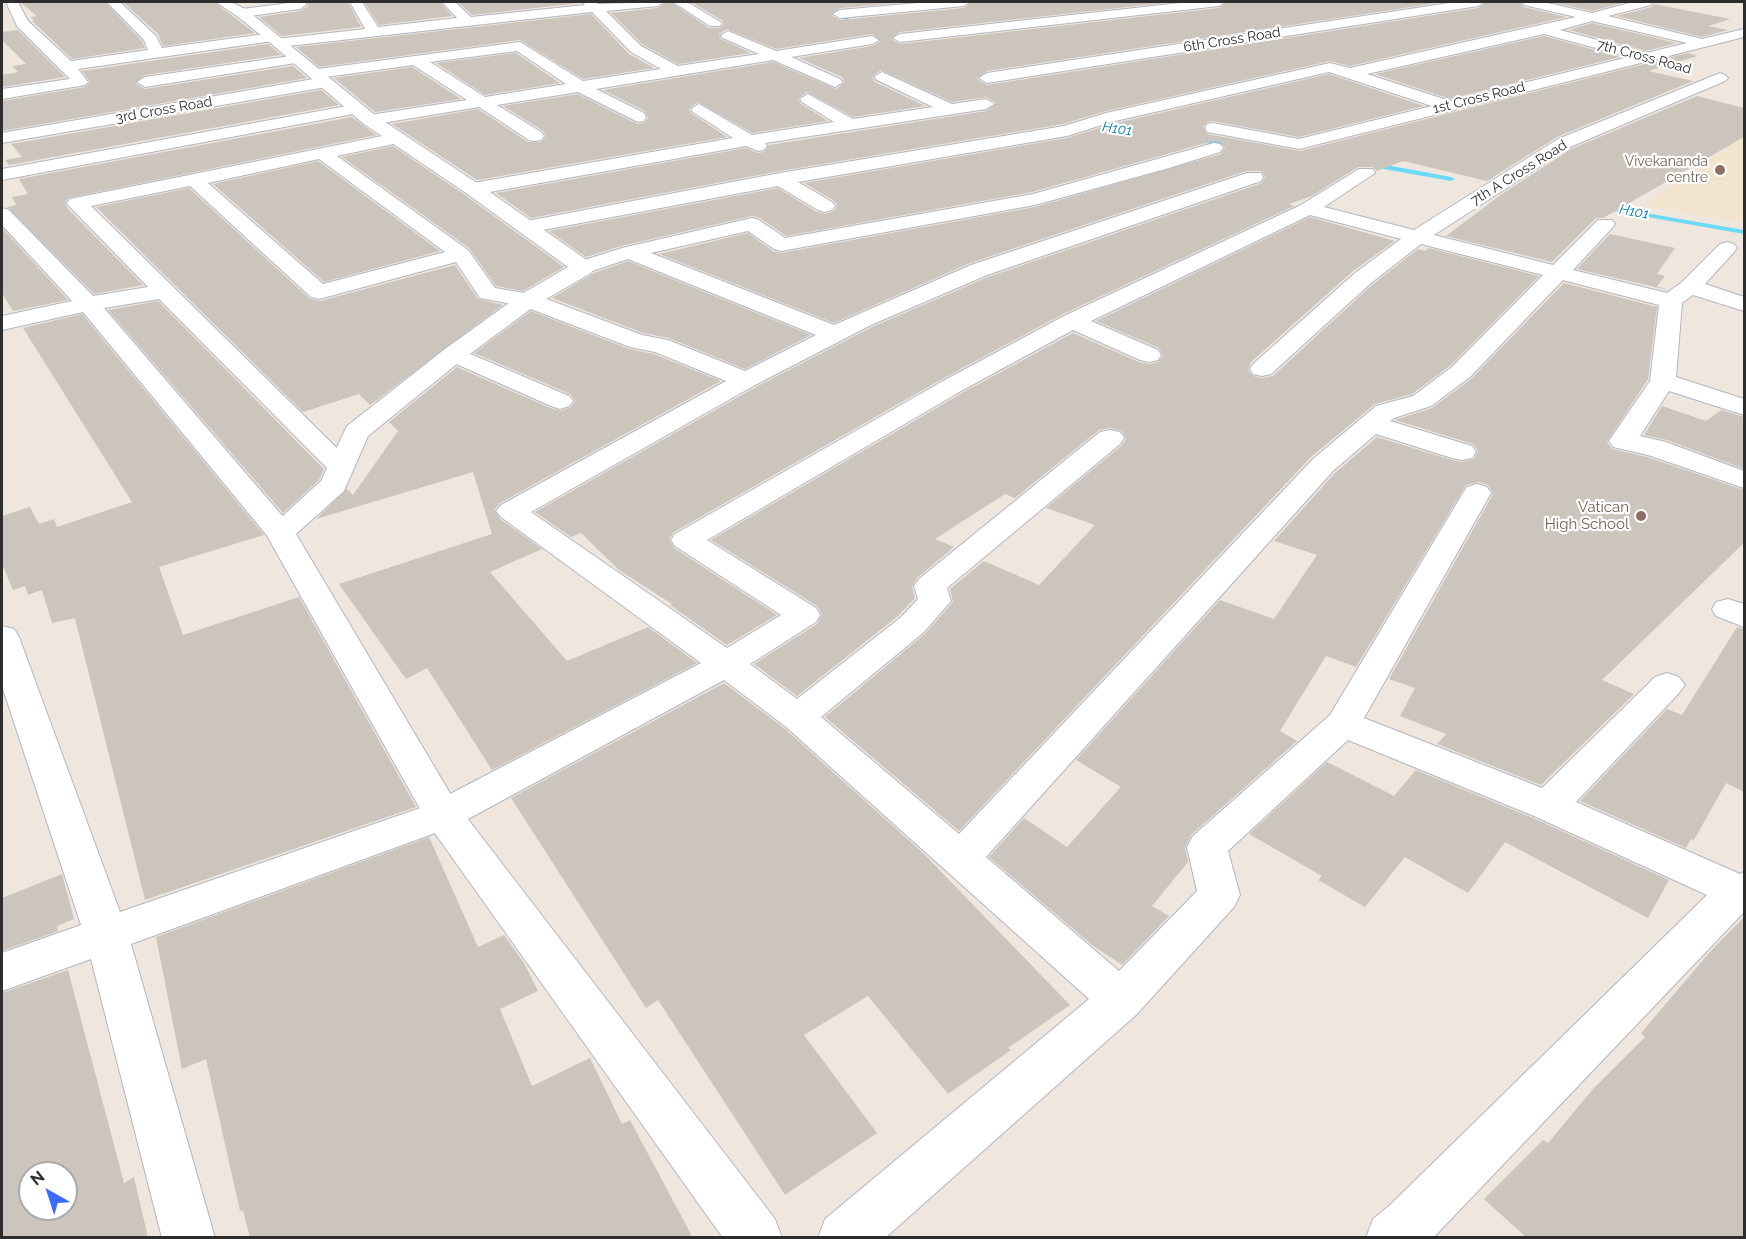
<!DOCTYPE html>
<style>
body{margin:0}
#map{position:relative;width:1746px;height:1239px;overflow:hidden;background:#efe7de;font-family:Raleway,sans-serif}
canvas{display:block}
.frame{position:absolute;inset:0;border:3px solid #2d2d2d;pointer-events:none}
.north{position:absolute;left:18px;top:1161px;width:60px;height:60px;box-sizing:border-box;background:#fff;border:2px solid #ababab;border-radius:50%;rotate:321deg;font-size:16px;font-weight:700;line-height:24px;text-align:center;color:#2d2d2d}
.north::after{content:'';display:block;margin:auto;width:21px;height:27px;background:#3c6aff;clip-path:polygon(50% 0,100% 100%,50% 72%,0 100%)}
</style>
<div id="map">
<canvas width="1746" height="1239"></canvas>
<div class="frame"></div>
<div class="north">N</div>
</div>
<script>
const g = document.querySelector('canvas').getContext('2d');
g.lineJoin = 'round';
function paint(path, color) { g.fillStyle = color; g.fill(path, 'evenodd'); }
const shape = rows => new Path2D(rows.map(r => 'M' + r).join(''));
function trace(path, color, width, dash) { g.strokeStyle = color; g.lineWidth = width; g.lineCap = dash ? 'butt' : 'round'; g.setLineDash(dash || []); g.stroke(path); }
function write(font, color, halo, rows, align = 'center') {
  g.font = font + ' Raleway,sans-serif'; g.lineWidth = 4.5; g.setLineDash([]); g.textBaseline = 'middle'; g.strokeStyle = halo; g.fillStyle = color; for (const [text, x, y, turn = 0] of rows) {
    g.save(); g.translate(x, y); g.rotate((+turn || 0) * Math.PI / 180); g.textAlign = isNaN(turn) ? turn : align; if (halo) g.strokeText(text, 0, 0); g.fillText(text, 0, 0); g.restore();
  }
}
paint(shape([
 [1744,135,1744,223,1645,205]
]), '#f2e4cd');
paint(shape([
 [806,2,811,2,868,27,863,28,806,2],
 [1192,138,1238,143,1242,145,1238,147,1195,142,1192,142,1192,138],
 [1370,162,1451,177,1455,179,1451,181,1367,166,1366,164,1370,162],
 [1599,205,1744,230,1744,234,1602,209,1598,207,1599,205]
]), '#6adaf9');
paint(shape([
 [20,2,105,2,142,41,145,48,72,59,32,21,34,21,31,17,37,16],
 [123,2,214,2,255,33,163,46,158,34],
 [307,2,348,2,361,27,282,36,259,17,300,11,308,6],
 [364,2,440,2,452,16,379,25],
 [458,2,581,2,581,3,472,15],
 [666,2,671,2,709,28,720,28,724,24,723,21,691,2,909,2,840,8,831,15,840,20,964,8,972,2,1173,2,900,32,891,39,900,44,1219,8,1227,2,1444,2,987,71,977,79,987,85,1478,8,1486,2,1521,2,1523,7,1566,17,1350,66,1330,61,1106,111,1063,124,780,171,531,218,496,193,746,148,757,153,764,152,769,145,986,111,996,103,986,97,952,102,881,70,872,77,875,82,925,106,853,117,807,92,798,99,800,103,828,121,752,133,698,102,689,109,691,113,727,137,477,180,392,124,478,109,528,142,541,142,546,136,543,131,503,106,578,94,637,124,644,123,648,118,645,111,603,90,773,62,836,89,845,82,842,77,799,58,872,46,881,41,872,34,776,49,727,29,719,34,721,39,751,53,678,64,642,44,611,13,658,8],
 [1551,2,1626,2,1592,11],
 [1654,4,1730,19,1708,26,1728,30,1702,37,1617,16,1652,7],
 [591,14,629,54,654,68,583,79,520,40,319,67,296,47],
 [1592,23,1677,43,1646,51,1569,30],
 [18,30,65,77,2,87,2,75,18,72,12,66,26,64,2,40,2,32],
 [1544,36,1620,57,1450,99,1375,74],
 [268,44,281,55,145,75,135,83,145,89,293,66,307,78,2,131,2,101,85,87,90,82,82,71],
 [516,53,560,83,485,95,436,63],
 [1688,53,1698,56,1648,71,1693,81,1557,137,1487,181,1403,161,1377,171,1373,167,1358,167,1312,196,1289,204,1294,206,1063,314,942,379,674,532,669,539,674,548,777,615,727,645,670,605,672,604,619,570,581,533,571,537,535,512,756,387,872,327,988,277,1262,183,1265,176,1261,171,1246,171,970,263,834,323,659,254,748,233,773,251,781,253,1035,207,1221,154,1225,147,1220,142,1213,141,1032,192,786,236,760,218,752,216,621,246,586,257,549,231,778,188,817,212,826,214,834,211,837,205,833,200,804,183,1067,138,1112,124,1329,74,1424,106,1299,137,1213,121,1207,122,1203,127,1207,134,1300,151],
 [412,67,461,99,375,112,334,78],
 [321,90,339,105,9,165,5,160,22,157,11,144],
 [1697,96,1744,108,1744,137,1603,218,1596,218,1552,262,1446,236,1502,194,1571,149],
 [352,117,376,135,68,198,65,203,68,209,143,285,94,294,7,207,16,205,12,197,28,194,19,179],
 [393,146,465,195,564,267,523,291,496,286,469,248,342,157],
 [318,161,440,251,324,282,213,184],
 [189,188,310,299,320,301,455,265,478,299,503,305,370,405,359,394,303,412,96,207],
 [1310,217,1395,241,1353,271,1251,362,1248,370,1253,376,1262,378,1273,376,1372,285,1418,249,1425,251,1429,248,1539,276,1451,365,1412,394,1375,404,1311,457,959,831,825,717,926,633,953,602,950,589,984,561,1039,585,1095,525,1046,508,1121,446,1126,439,1122,431,1110,428,1099,430,1015,498,1005,494,935,539,954,547,917,578,912,587,915,598,898,616,797,696,754,664,817,624,822,614,817,606,711,540,962,393,1073,333,1139,362,1149,364,1158,362,1163,356,1159,348,1096,321],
 [2,228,68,300,13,311,2,293],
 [1610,234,1675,248,1657,274,1665,276,1657,286,1668,290,1577,269],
 [628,261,811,335,745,369,669,338,643,333,552,298,594,273],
 [1564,283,1657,307,1648,379,1607,442,1612,449,1647,457,1744,490,1744,543,1602,680,1634,694,1541,785,1437,744,1446,734,1400,716,1415,688,1389,679,1493,494,1488,485,1478,482,1466,485,1356,667,1326,656,1280,731,1297,741,1191,835,1185,848,1188,862,1152,906,1169,916,1122,965,1092,945,989,857,1024,818,1067,847,1121,787,1076,760,1220,600,1274,619,1317,555,1274,541,1335,473,1377,437,1452,460,1462,462,1474,459,1478,451,1473,444,1395,420,1432,408,1471,379],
 [158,301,324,469,319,480,283,513,108,310],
 [531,311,629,349,654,354,721,381,500,503,494,510,500,519,542,549,490,572,567,661,648,627,697,663,492,770,427,668,406,679,339,584,492,534,473,472,316,519,347,489,353,495,398,431,389,422,457,367,550,408,561,411,571,407,575,401,570,394,474,353],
 [82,314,264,535,159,567,183,635,299,597,416,807,145,900,75,618,52,623,42,590,28,595,25,586,13,590,2,564,2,516,30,507,39,524,54,519,57,527,132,502,23,328],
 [1662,406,1706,421,1721,410,1744,417,1744,469,1667,440,1644,435],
 [1737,627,1744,629,1744,792,1726,783,1694,840,1691,839,1686,848,1580,801,1667,709,1682,715],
 [724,683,784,728,924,854,1070,1005,1008,1048,1011,1050,948,1094,868,996,804,1035,877,1133,785,1195,658,1000,646,1008,511,798],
 [1327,762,1394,796,1416,770,1533,818,1669,880,1648,918,1505,842,1468,893,1405,857,1365,907,1318,880,1322,876,1249,834],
 [429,837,478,947,504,935,524,963,538,991,500,1009,532,1086,590,1058,622,1124,630,1120,693,1238,250,1238,243,1210,240,1211,206,1059,182,1069,156,937],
 [62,874,74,919,57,926,58,931,2,951,2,898],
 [1744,917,1744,1238,1527,1238,1484,1199,1543,1140,1548,1143,1593,1089,1645,1037,1641,1033,1709,953],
 [68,970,124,1183,134,1177,148,1238,2,1238,2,993],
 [30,1173,66,1173,66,1209,30,1209]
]), '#cbc5bd');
const street = shape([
 [6,2,18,2,28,21,71,61,148,50,144,40,107,2,120,2,156,36,162,48,272,33,277,34,277,39,365,29,350,2,362,2,378,27,457,18,442,2,455,2,471,17,585,5,583,2,596,2,598,4,664,2,658,6,606,11,641,46,678,66,759,54,723,38,721,35,728,31,776,51,872,36,879,40,872,44,791,57,840,79,843,82,835,87,773,60,596,89,644,113,646,117,644,121,638,122,578,92,497,105,541,132,544,136,541,140,535,141,529,140,479,107,370,125,364,124,362,120,370,115,467,100,413,65,326,77,334,82,326,87,2,143,2,133,325,77,313,77,310,74,318,69,520,42,583,81,661,69,631,52,592,12,279,47,274,46,273,41,78,69,88,82,85,85,2,99,2,89,70,79,17,26,6,2],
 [517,51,566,84,485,97,430,62,517,51],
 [297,2,305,2,306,5,300,9,242,17,235,13,242,9,297,2],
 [673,2,687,2,722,23,720,26,710,26,673,2],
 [929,2,970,2,964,6,840,18,833,14,840,10,929,2],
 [1189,2,1225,2,1219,6,900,42,893,38,900,34,1189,2],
 [1456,2,1484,2,1478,6,987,83,979,78,987,73,1456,2],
 [1523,2,1543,2,1592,13,1633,2,1652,2,1651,5,1608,16,1702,39,1744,29,1744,37,1299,149,1213,133,1207,132,1205,128,1207,124,1213,123,1299,139,1432,106,1329,72,1111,122,1067,136,798,182,832,202,835,206,832,210,825,212,818,210,778,186,527,233,520,231,517,227,520,223,527,221,780,173,1064,126,1106,113,1330,63,1350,68,1576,17,1524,5,1523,2],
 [1592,21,1687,43,1646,53,1560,30,1592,21],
 [1544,34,1629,57,1450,101,1367,74,1544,34],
 [297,55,302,56,304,59,302,62,145,87,137,82,145,77,297,55],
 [882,72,952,104,986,99,994,104,986,109,765,143,767,146,764,150,758,151,746,146,473,195,466,193,464,189,466,185,473,183,733,138,693,112,691,109,699,104,752,135,834,122,802,102,800,99,808,94,853,119,933,107,877,80,874,77,882,72],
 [1720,73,1725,75,1728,78,1725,81,1570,147,1434,235,1553,265,1598,220,1612,220,1615,224,1612,228,1573,270,1667,293,1682,282,1720,244,1727,242,1734,244,1737,248,1734,252,1705,284,1744,297,1744,311,1693,295,1682,303,1676,377,1744,399,1744,415,1669,391,1640,436,1666,442,1744,471,1744,488,1648,455,1613,447,1609,441,1650,381,1659,305,1563,280,1470,377,1431,406,1394,418,1390,421,1472,446,1476,452,1472,458,1462,460,1452,458,1376,434,1333,471,986,857,1119,971,1197,891,1187,847,1193,836,1330,715,1463,493,1467,487,1477,484,1487,487,1491,493,1364,718,1542,788,1655,677,1667,673,1679,677,1685,685,1679,693,1576,802,1740,874,1744,872,1744,912,1433,1238,1366,1238,1373,1219,1390,1205,1707,895,1534,816,1348,740,1228,851,1240,895,1234,907,1137,1014,885,1238,818,1238,825,1219,1089,999,785,726,724,680,457,825,131,944,215,1238,162,1238,91,959,2,991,2,953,81,925,2,686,2,626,14,629,19,637,120,912,429,805,701,663,501,517,496,511,501,505,726,381,655,352,630,347,523,306,480,298,456,262,319,299,311,297,190,186,91,206,355,466,351,472,341,474,331,472,159,299,104,308,291,526,295,532,291,538,280,541,269,538,83,312,2,330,2,316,72,301,2,225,2,208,9,210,93,296,148,287,70,207,67,203,70,199,397,133,403,134,406,138,403,142,337,156,468,250,495,288,536,295,642,335,668,340,745,371,816,335,628,259,583,274,575,273,572,268,575,263,622,248,752,218,759,220,785,238,1033,194,1214,143,1220,144,1223,148,1220,152,1169,168,1035,205,781,251,774,249,748,231,651,253,834,325,971,265,1247,173,1261,173,1263,177,1261,181,987,275,871,325,755,385,531,512,727,648,781,615,675,546,671,540,675,534,943,381,1064,316,1301,205,1359,169,1373,169,1375,173,1324,207,1414,230,1558,139,1720,73],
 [319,159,445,252,323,284,208,183,319,159],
 [1310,215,1401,239,1355,273,1253,364,1250,369,1253,374,1262,376,1271,374,1371,283,1421,244,1543,275,1452,367,1413,396,1376,406,1313,459,959,834,821,717,924,632,951,601,947,588,1120,444,1124,438,1120,432,1110,430,1100,432,919,579,914,586,918,599,900,618,797,699,750,664,816,622,820,615,816,608,707,540,961,391,1073,330,1140,360,1149,362,1158,360,1161,355,1158,350,1091,321,1310,215],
 [358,104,366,109,364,112,2,180,2,169,358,104],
 [454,347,569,396,573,401,569,406,560,409,551,406,445,359,442,354,445,349,454,347],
 [1728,599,1744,604,1744,627,1716,616,1712,609,1716,602,1728,599]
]);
const secondary = shape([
 [216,2,231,2,247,10,376,116,480,185,591,263,594,268,591,273,536,305,463,359,368,436,344,491,296,534,457,805,775,1219,782,1238,723,1238,429,825,265,532,321,481,347,426,445,349,520,295,568,267,466,193,364,124,267,40,237,16,216,2]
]);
trace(street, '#b2b6c1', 2);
trace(secondary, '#b2b6c1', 2);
paint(street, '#fff');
paint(secondary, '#fff');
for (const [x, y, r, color] of [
 [1720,170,6,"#8d6e63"],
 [1641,516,6,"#8d6e63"]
]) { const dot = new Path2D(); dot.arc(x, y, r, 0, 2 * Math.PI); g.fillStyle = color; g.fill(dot); trace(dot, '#fff', 2); }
write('14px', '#2d2d2d', '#fff', [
 ["6th Cross Road",1232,40,-9],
 ["7th Cross Road",1644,57,15],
 ["1st Cross Road",1479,98,-14],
 ["3rd Cross Road",164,110,-10],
 ["7th A Cross Road",1519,173,-32]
]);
write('italic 14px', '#027aac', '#fff', [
 ["H101",1117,129,8],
 ["H101",1634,212,10]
]);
write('14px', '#785e54', '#fff', [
 ["Vivekananda",1708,162],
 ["centre",1708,178]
], 'right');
write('15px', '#785e54', '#fff', [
 ["Vatican",1629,507],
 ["High School",1629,524]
], 'right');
</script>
